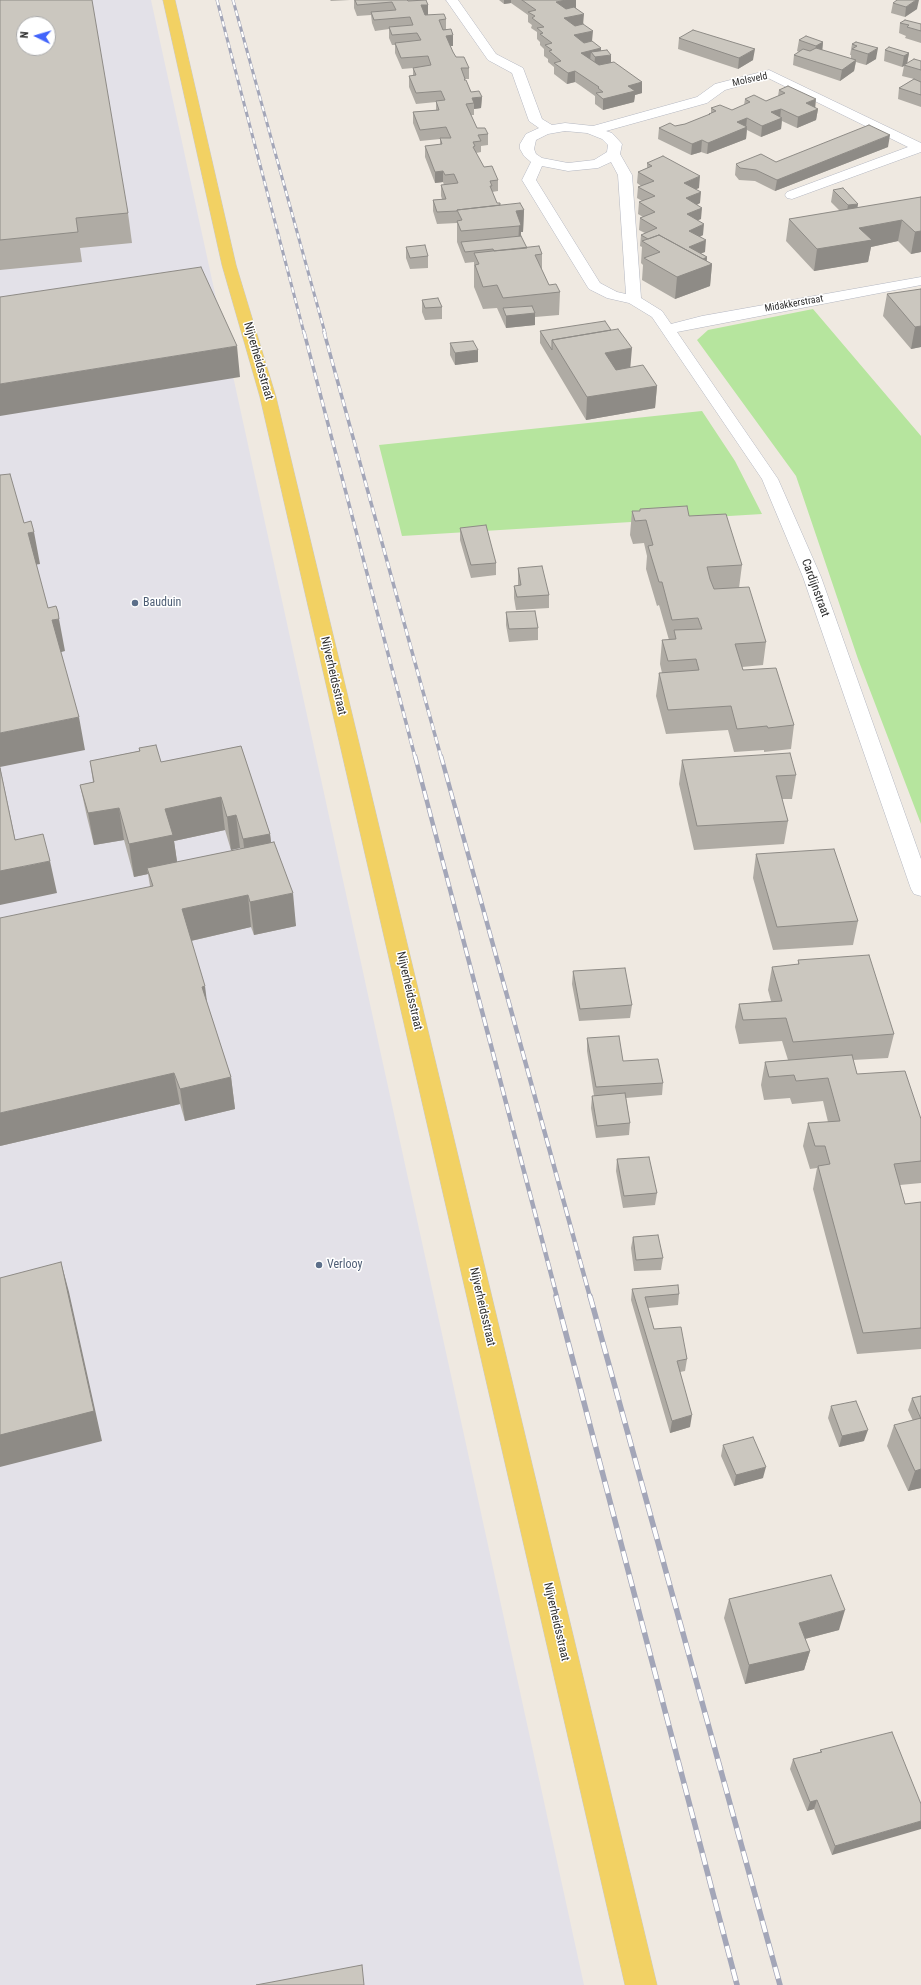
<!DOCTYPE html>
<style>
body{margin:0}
#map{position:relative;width:921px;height:1985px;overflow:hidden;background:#efe9e1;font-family:"Roboto Condensed",sans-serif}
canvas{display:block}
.north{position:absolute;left:16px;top:16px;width:40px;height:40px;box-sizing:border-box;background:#fff;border:1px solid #ababab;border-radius:50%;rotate:275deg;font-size:11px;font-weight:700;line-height:16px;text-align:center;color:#2e2e2e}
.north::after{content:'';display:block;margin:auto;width:14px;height:18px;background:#4264fb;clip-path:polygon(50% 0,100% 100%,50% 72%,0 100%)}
</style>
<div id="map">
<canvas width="921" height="1985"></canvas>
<div class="north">N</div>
</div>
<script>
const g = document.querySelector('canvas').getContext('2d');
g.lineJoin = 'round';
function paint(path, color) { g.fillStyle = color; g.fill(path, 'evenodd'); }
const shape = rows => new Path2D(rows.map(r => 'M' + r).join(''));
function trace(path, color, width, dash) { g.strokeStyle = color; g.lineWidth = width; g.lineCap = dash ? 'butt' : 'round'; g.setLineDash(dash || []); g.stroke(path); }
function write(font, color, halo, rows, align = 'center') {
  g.font = font + ' "Roboto Condensed",sans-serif'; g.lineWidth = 3; g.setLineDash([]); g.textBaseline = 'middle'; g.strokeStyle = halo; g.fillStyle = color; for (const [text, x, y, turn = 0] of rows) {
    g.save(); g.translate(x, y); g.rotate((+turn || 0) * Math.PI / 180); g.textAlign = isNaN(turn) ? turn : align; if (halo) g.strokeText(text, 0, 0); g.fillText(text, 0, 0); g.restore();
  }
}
paint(shape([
 [0,0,151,0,584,1985,0,1985],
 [24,24,48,24,48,48,24,48]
]), '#e3e1e8');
paint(shape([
 [813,309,921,436,921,824,858,659,796,476,697,340,708,330],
 [702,411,735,461,762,514,402,536,379,445]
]), '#b6e59e');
const minor = shape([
 [446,0,458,0,496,54,523,68,542,119,552,125,565,123,593,126,697,97,715,84,769,70,921,143,921,152,792,199,787,198,785,195,787,192,908,147,768,78,725,90,707,103,606,131,612,133,622,144,620,154,632,175,641,298,662,311,671,324,702,316,921,277,921,285,677,332,778,479,821,577,921,859,921,896,914,894,911,889,803,577,762,479,652,317,629,303,607,298,589,289,587,286,522,180,531,162,524,156,520,149,520,144,526,134,539,128,529,121,512,73,488,60,446,0],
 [565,131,587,133,602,139,608,145,607,152,594,160,568,163,542,158,536,154,534,149,536,140,548,134,565,131],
 [611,162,618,175,626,294,617,292,600,283,536,180,542,166,568,171,598,168,611,162]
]);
const major = shape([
 [163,0,175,0,236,265,276,397,657,1985,625,1985,260,397,222,265,163,0]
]);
trace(minor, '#b4b7c1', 1);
trace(major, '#c9c9c9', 1);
paint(minor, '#fff');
paint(major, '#f2d163');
const railFar3 = shape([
 [217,0,304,333],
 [233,0,325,333]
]);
const railFar2 = shape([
 [304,332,415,757],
 [324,332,441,757]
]);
const railFar1 = shape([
 [415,756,557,1297],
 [441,756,590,1297]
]);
const rail = shape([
 [556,1296,737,1985],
 [590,1296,780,1985]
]);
trace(railFar3, '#a3a6b8', 3);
trace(railFar2, '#a3a6b8', 3.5);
trace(railFar1, '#a3a6b8', 4.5);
trace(rail, '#a3a6b8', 5.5);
trace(railFar3, '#fff', 2, [5.5]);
trace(railFar2, '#fff', 2.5, [7]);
trace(railFar1, '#fff', 3, [9]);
trace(rail, '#fff', 4, [12]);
paint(shape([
 [0,0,128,213,132,243,80,248,82,262,0,270],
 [330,0,350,0,331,1],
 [354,0,426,0,428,5,428,15,446,19,446,29,453,35,453,46,450,46,453,52,456,57,469,68,469,79,465,79,465,80,471,92,482,97,481,108,474,109,474,115,471,115,477,128,488,134,488,145,481,146,481,152,476,153,484,167,498,180,498,191,492,192,497,203,500,205,524,210,523,232,521,232,521,236,527,248,542,254,542,270,549,285,560,292,559,315,535,317,535,325,506,328,497,308,483,309,474,287,474,262,465,263,457,242,457,223,437,224,433,211,433,200,442,199,441,196,441,185,444,185,443,182,435,183,425,157,425,146,440,145,440,139,420,141,413,123,413,112,436,110,436,102,416,104,409,87,409,76,413,76,413,68,402,69,395,53,395,45,392,45,389,38,389,29,375,31,372,23,371,15,357,16,354,8],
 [499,0,576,0,576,8,592,41,611,62,642,82,642,93,635,95,634,102,603,110,595,104,595,96,581,86,575,82,567,84,554,74,554,67,548,62,548,59,544,56,544,49,540,45,540,42,537,39,537,32,531,28,532,25,528,22,528,15,511,3,504,4],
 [893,3,917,9,905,17,891,13],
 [900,23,921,24,921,43,905,38,906,36,899,33],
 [679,38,753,60,738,69,678,49],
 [799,40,823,42,822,50,851,59,851,55,850,55,852,44,856,42,876,59,866,65,856,62,854,71,840,81,793,65,794,55,799,52,797,51],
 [885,50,909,53,907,63,921,61,921,107,898,99,899,88,914,79,902,76,904,66,902,67,884,61],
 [779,90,818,109,816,120,797,128,782,121,781,129,761,137,747,130,746,139,707,154,701,152,691,155,658,139,659,128,675,126,685,124,709,115,709,114,711,113,711,108,732,110,744,105,745,99,766,101,778,96],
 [888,147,775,191,755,181,739,180,735,175,736,164,776,162],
 [647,163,699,188,696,189,700,203,697,205,701,219,698,220,703,235,700,237,705,252,701,253,707,257,707,261,712,264,710,286,675,299,642,280,643,265,641,263,642,247,640,246,641,235,645,233,639,230,640,218,643,217,638,214,639,202,642,201,637,198,638,187,641,186,637,183,638,172,647,168],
 [833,190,858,204,857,208,921,197,921,252,911,254,898,241,871,247,868,262,814,271,786,241,789,219,840,211,831,202],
 [406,247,428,256,428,268,410,269,406,258],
 [921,289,921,347,911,349,883,316,887,294],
 [422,300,442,307,442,319,425,320,422,312],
 [540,331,630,367,657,386,655,408,586,420,540,343],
 [450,343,478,362,455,365,450,355],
 [632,511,689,516,742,565,739,588,766,642,763,665,742,667,743,670,794,725,791,749,764,752,764,750,734,752,728,730,666,734,656,696,659,673,662,673,660,664,662,640,669,640,659,605,657,606,646,569,647,556,644,543,633,544,630,535],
 [460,528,496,563,496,575,471,578,460,540],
 [518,568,549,595,549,608,516,610,514,598,514,586,518,585],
 [506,612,538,628,538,640,509,642,506,625],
 [241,746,270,834,271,843,296,926,254,935,251,927,191,941,207,1003,231,1077,235,1109,185,1121,180,1104,0,1146,150,886,148,874,134,877,124,840,94,845,87,817,80,785,93,782,90,761,139,751,139,748,161,762],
 [225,830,231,850,240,848,240,849,177,862,174,841],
 [682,760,796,775,792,799,782,799,788,821,784,844,694,850,679,784],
 [756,854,858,921,853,945,773,950,753,878],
 [798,960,894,1034,888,1058,853,1060,857,1074,921,1119,921,1183,900,1185,905,1204,921,1202,921,1349,857,1354,813,1189,817,1168,810,1169,803,1146,808,1123,828,1122,823,1101,792,1104,790,1098,764,1100,761,1085,765,1062,788,1060,782,1041,739,1044,735,1027,739,1004,771,1001,768,990,772,967,798,965],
 [573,971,632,1005,630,1018,579,1021,572,984],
 [587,1038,623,1061,663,1083,662,1095,626,1098,630,1123,629,1135,596,1138,591,1108,592,1096,594,1096,587,1051],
 [617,1159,657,1193,655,1205,623,1208,616,1171],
 [633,1237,663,1258,661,1270,634,1271,631,1248],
 [632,1289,679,1294,678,1305,648,1308,654,1329,687,1359,685,1371,680,1372,690,1427,670,1433,631,1300],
 [921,1396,921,1488,908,1491,887,1446,894,1425,913,1421,908,1410,912,1398],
 [831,1406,864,1441,839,1447,828,1418],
 [723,1445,763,1478,734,1486,721,1456],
 [729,1599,839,1630,805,1639,810,1651,804,1670,745,1684,724,1618],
 [820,1750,921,1804,832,1855,814,1809,807,1811,790,1769,793,1759,820,1752]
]), '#afaba4');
paint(shape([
 [504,0,511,0,511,3,504,4],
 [566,0,576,0,576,8,555,13,556,2],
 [916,0,919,0,917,9,905,17,906,7],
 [421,5,428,5,428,15,422,16],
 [584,14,583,25,564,29,564,18],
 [593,31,592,41,573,46,574,35],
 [453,35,453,46,446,46,446,36],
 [823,42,822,53,815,57,816,46],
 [601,48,601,56,611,55,611,66,594,68,595,57,591,52,590,61,581,53],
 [878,48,876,59,866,65,868,54],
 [755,49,753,60,738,69,739,58],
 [909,53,907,64,904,65,904,66,902,67,904,56],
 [856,60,854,71,840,81,842,70],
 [575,71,575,82,567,84,568,73],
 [642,82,642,93,635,95,634,102,603,110,603,99,628,86],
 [482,97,481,108,474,109,474,103,472,98],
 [816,99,815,110,818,109,816,120,797,128,798,117,806,103],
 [781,109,780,119,782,118,781,129,761,137,762,126,771,112],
 [747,118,746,128,747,127,746,139,707,154,708,143,737,122],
 [890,135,888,147,775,191,777,180],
 [702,140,701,152,691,155,692,144],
 [443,171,443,182,435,183,435,172],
 [700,176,699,188,683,194,684,183],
 [701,192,700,203,685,210,686,198],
 [858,204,856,215,846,217,848,205],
 [702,208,701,219,686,225,687,214],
 [524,210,523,232,521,232,521,247,518,248,519,226,516,211],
 [902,220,898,241,871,247,868,262,814,271,817,249,859,228],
 [704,224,703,235,688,242,689,231],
 [921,231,921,252,911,254,915,232],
 [706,240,705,252,688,258,689,247],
 [707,257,706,266,712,264,710,286,675,299,677,277,692,263],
 [535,313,535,325,506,328,506,316],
 [921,326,921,347,911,349,915,327],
 [237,346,240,377,0,416,0,384],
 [632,348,630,371,604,375,565,360],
 [478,350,478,362,455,365,455,353],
 [657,386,655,408,586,420,587,397],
 [34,532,40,564,34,565,28,533],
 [59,619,65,651,58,653,52,620],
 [79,717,85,750,0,767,21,867,50,861,57,893,0,905,0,871,15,840,0,768,0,733],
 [221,797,225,830,174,841,178,868,147,868,148,874,134,877,129,844,165,809],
 [119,808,124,840,94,845,88,813],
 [236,815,240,848,231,850,227,817],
 [270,834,274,866,247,872,243,839],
 [293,893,296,926,254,935,250,902],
 [248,895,251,927,186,942,182,909],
 [205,986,209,1018,202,987],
 [174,1073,180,1104,0,1146,0,1113],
 [231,1077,235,1109,185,1121,180,1089],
 [61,1262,69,1292,102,1441,0,1467,0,1435],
 [692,1415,690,1427,670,1433,672,1421],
 [868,1430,864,1441,839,1447,842,1436],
 [766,1467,763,1478,734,1486,736,1475],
 [921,1469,921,1488,908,1491,915,1471],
 [845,1610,839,1630,793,1642,799,1623],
 [810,1651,804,1670,745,1684,749,1665],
 [817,1800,814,1809,807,1811,810,1802],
 [921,1821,921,1829,832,1855,835,1846]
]), '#8e8b86');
const building = shape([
 [0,0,92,0,128,213,76,218,78,232,0,240,0,0],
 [24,24,48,24,48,48,24,48,24,24],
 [355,0,407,0,408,1,426,0,428,5,421,5,425,15,444,14,446,19,439,20,443,30,451,29,453,35,446,36,453,52,456,57,464,57,469,68,461,68,465,79,464,80,466,80,471,92,479,91,482,97,472,98,474,103,466,104,477,128,485,128,488,134,478,135,481,141,473,142,475,146,473,147,484,167,492,166,498,180,490,181,492,186,490,186,497,203,500,203,500,205,457,210,457,211,437,212,433,200,446,199,441,185,458,183,454,174,445,175,443,171,435,172,425,146,442,144,440,138,451,138,446,127,420,130,413,112,439,110,436,101,445,100,441,91,416,93,409,76,416,75,413,68,431,65,428,56,401,58,395,43,421,40,417,33,392,35,389,27,413,25,410,17,374,20,371,12,396,10,392,2,357,5,355,0],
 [522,0,566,0,556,2,566,9,574,7,584,14,564,18,575,26,583,24,593,31,574,35,584,43,592,41,601,48,581,53,599,65,614,62,642,82,628,86,635,91,603,99,596,93,603,92,598,88,599,87,575,71,568,73,554,63,561,61,549,51,552,50,545,45,552,43,540,34,543,33,537,28,544,27,532,18,535,16,528,12,536,10,522,0],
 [897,0,916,0,906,7,893,3,897,0],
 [905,20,921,24,921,31,907,27,909,25,900,23,905,20],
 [693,30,755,49,739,58,679,38,693,30],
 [806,36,823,42,816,46,799,40,806,36],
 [856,42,878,48,868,54,852,49,857,46,852,44,856,42],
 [889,47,909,53,904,56,885,50,889,47],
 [816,48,856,60,842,70,794,55,803,49,810,51,816,48],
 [607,50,611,55,595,57,591,52,607,50],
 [914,59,921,61,921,70,904,65,914,59],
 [914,79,921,82,921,95,899,88,914,79],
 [788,86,816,99,806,103,818,109,798,117,781,109,771,112,782,118,762,126,747,118,737,122,747,127,708,143,702,140,692,144,659,128,670,123,675,126,685,124,710,114,709,114,716,111,711,108,720,105,732,110,750,102,745,99,754,95,766,101,785,93,779,90,788,86],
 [869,125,890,135,777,180,756,170,740,168,736,164,761,154,776,162,869,125],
 [663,156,700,176,684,183,701,192,686,198,702,208,687,214,704,224,689,231,706,240,689,247,707,257,703,259,659,235,648,239,641,235,657,228,640,218,655,212,639,202,655,196,638,187,654,181,638,172,652,166,647,163,663,156],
 [843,188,858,204,848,205,833,190,843,188],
 [921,197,921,231,915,232,902,220,859,228,872,240,817,249,789,219,921,197],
 [520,203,524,210,516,211,521,225,519,226,461,231,457,221,462,220,457,210,520,203],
 [659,235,712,264,677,277,644,258,660,252,642,241,659,235],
 [521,236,527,248,494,251,493,249,465,252,461,242,521,236],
 [425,245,428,256,410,258,406,247,425,245],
 [539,246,542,254,535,255,549,285,556,284,560,292,503,298,497,285,483,287,475,265,479,264,474,253,539,246],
 [201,267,237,346,0,384,0,297,201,267],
 [921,289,921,326,915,327,887,294,921,289],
 [438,298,442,307,425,308,422,300,438,298],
 [532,306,535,313,506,316,503,308,532,306],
 [605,321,611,330,552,340,552,350,540,331,605,321],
 [618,329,632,348,605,353,616,370,643,365,657,386,587,397,552,340,618,329],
 [473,341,478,350,455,353,450,343,473,341],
 [10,474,24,523,31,521,34,532,28,533,48,608,56,606,58,612,59,619,52,620,79,717,0,733,0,475,10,474],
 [687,506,689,516,726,514,742,565,707,567,710,579,714,589,749,587,766,642,735,644,743,670,776,668,794,725,768,728,767,726,737,729,731,706,668,710,659,673,699,670,696,659,668,661,662,640,676,639,674,630,702,629,698,618,672,620,662,582,659,582,648,546,653,545,646,520,635,521,632,511,640,511,640,509,687,506],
 [486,525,496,563,471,565,460,528,486,525],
 [542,566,549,595,517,597,514,586,521,585,518,568,542,566],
 [535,611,538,628,509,629,506,612,535,611],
 [156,745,161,762,241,746,270,834,243,839,236,815,227,817,221,797,165,809,173,835,129,844,119,808,88,813,80,785,94,782,90,761,140,751,139,748,156,745],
 [790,753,796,775,776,776,788,821,697,826,682,760,790,753],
 [0,768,15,840,43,834,50,861,0,871,0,768],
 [274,842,293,893,250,902,248,895,182,909,205,986,202,987,231,1077,180,1089,174,1073,0,1113,0,918,153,886,147,868,274,842],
 [834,849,858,921,777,927,756,854,834,849],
 [869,955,894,1034,793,1042,786,1018,743,1020,739,1004,782,1001,772,967,799,964,798,960,869,955],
 [625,968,632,1005,580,1009,573,971,625,968],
 [619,1036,623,1061,658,1059,663,1083,596,1087,587,1038,619,1036],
 [852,1055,857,1074,905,1071,921,1119,921,1161,894,1164,905,1204,921,1202,921,1328,863,1333,818,1166,830,1164,825,1146,815,1146,808,1123,840,1121,828,1078,796,1081,794,1075,769,1077,765,1062,852,1055],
 [625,1093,630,1123,597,1126,592,1096,625,1093],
 [649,1157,657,1193,624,1196,617,1159,649,1157],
 [658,1235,663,1258,636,1260,633,1237,658,1235],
 [61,1262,94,1411,0,1435,0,1278,61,1262],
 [678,1285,679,1294,645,1297,654,1329,681,1327,687,1359,677,1361,692,1415,672,1421,632,1289,678,1285],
 [921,1396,921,1419,912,1398,921,1396],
 [856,1401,868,1430,842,1436,831,1406,856,1401],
 [921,1418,921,1469,915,1471,894,1425,921,1418],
 [753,1437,766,1467,736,1475,723,1445,753,1437],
 [831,1575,845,1610,799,1623,810,1651,749,1665,729,1599,831,1575],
 [892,1732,921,1804,921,1821,835,1846,817,1800,810,1802,793,1759,822,1752,820,1750,892,1732],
 [362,1965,364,1985,256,1985,362,1965]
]);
paint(building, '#cbc7bf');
trace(building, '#8e8b86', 1);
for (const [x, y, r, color] of [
 [135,603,4,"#5c6f8a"],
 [319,1265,4,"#5c6f8a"]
]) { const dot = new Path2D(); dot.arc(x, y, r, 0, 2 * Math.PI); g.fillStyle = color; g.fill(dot); trace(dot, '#fff', 1.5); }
write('10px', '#2e2e2e', '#fff', [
 ["Molsveld",750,80,-12],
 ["Midakkerstraat",794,304,-10]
]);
write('12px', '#2e2e2e', '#fff', [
 ["Nijverheidsstraat",258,361,74],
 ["Cardijnstraat",815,588,70],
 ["Nijverheidsstraat",333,676,77],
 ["Nijverheidsstraat",409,991,77],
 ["Nijverheidsstraat",482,1307,77],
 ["Nijverheidsstraat",556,1622,77]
]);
write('12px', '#4e5e75', '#fff', [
 ["Bauduin",143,603],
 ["Verlooy",327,1265]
], 'left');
</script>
